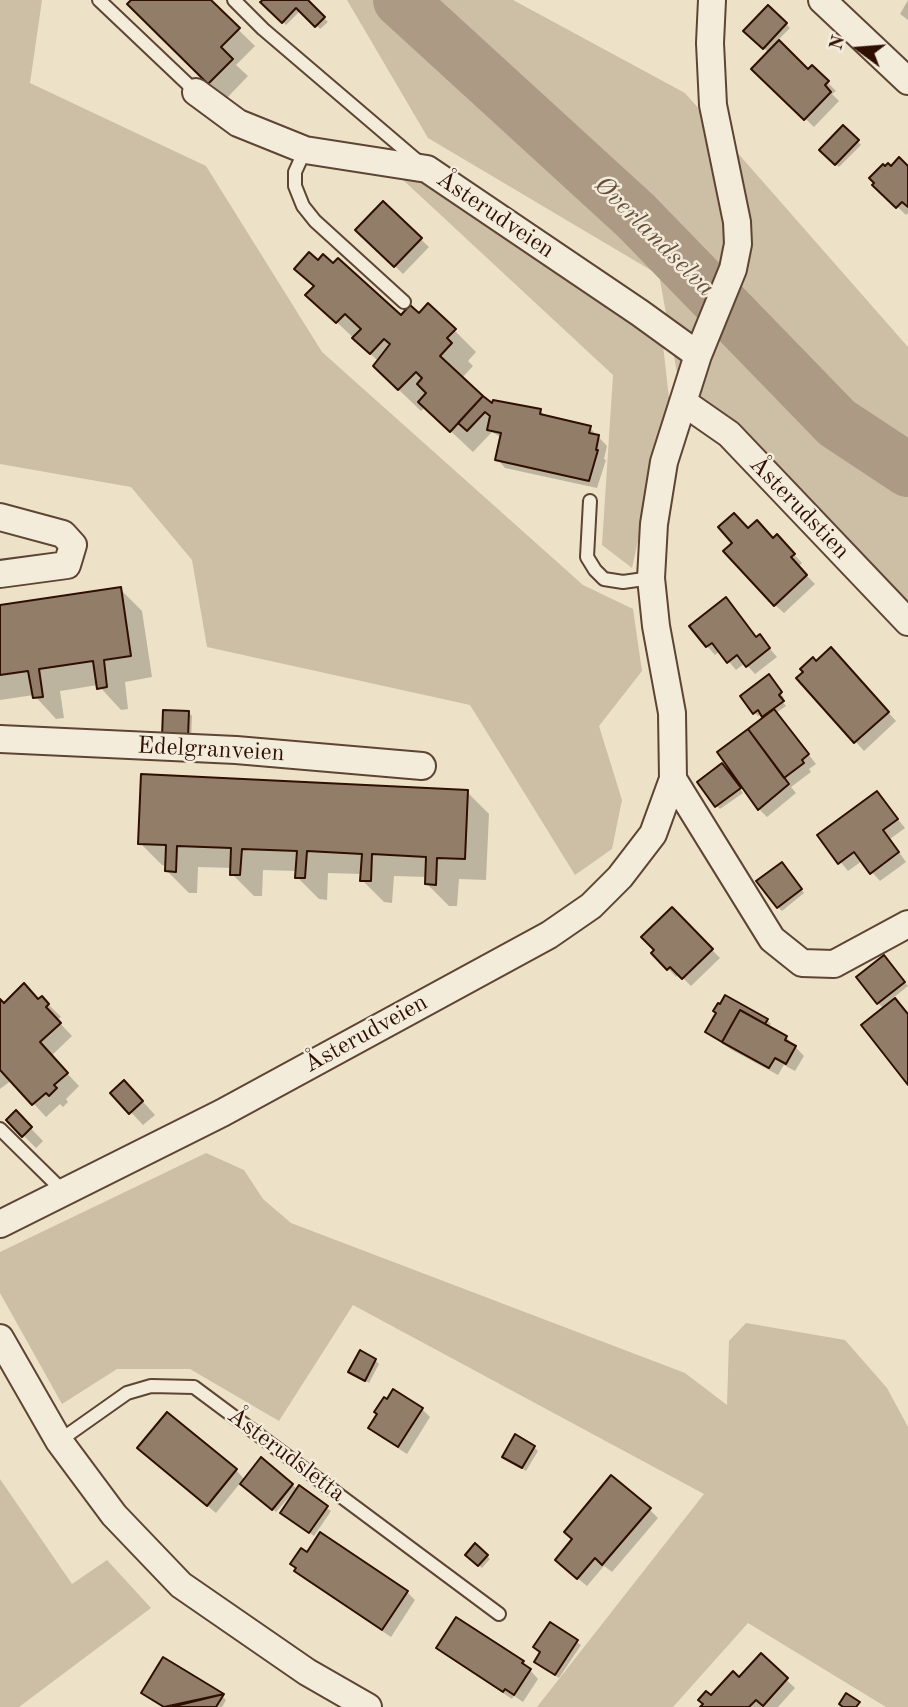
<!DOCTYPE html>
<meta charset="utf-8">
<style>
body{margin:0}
#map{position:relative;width:908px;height:1707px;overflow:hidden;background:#ede2c8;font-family:"Old Standard TT",serif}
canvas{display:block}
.north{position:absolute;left:824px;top:14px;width:70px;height:70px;-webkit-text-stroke:5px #f3ecdb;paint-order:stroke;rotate:286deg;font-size:19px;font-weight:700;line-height:28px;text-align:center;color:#2e0f00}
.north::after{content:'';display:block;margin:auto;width:24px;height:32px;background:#2e0f00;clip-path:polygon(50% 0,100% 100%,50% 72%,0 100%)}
</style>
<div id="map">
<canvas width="908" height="1707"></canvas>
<div class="north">N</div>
</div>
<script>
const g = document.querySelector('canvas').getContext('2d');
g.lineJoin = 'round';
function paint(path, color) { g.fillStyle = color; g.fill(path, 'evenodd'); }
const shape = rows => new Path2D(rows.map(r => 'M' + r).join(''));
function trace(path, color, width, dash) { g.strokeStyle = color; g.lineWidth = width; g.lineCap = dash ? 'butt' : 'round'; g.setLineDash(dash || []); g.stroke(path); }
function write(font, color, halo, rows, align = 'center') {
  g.font = font + ' "Old Standard TT",serif'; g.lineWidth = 5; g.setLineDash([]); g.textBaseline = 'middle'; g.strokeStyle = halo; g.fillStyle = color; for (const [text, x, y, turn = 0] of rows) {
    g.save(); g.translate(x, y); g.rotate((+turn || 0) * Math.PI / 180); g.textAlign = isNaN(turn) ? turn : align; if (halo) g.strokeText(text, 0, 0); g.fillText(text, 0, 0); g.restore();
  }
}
paint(shape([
 [0,0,42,0,30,83,206,166,322,352,583,585,633,609,642,671,599,726,622,800,612,849,575,875,470,705,207,647,192,560,131,487,0,464],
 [347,0,513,0,685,93,908,347,908,624,680,389,659,275,428,138],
 [412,168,662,336,669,398,632,568,602,545,613,375,402,179],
 [206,1153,244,1170,263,1199,291,1223,685,1373,727,1405,729,1341,746,1323,845,1340,887,1388,908,1427,908,1707,886,1707,748,1623,673,1707,537,1707,704,1494,353,1305,279,1421,190,1369,117,1369,62,1404,0,1293,0,1252],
 [0,1479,72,1584,107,1560,151,1608,19,1707,0,1707]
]), '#cdbea6');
paint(shape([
 [134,0,208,0,255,46,236,65,248,76,226,99,129,4],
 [265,0,306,0,328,22,320,29,301,10,286,25,263,2],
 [908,0,908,20,900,14],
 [768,7,790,28,777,41,808,71,812,67,836,91,832,94,839,101,814,127,754,68,769,53,746,31],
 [843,127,861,145,839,167,821,150],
 [891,168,908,168,908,213,906,215,875,185],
 [383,203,429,247,403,274,358,230],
 [308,295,401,317,419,315,454,330,476,352,468,361,473,366,462,378,493,407,540,411,548,418,590,428,607,446,604,459,606,460,597,488,505,468,497,459,502,438,492,432,473,452,425,407,421,411,397,388,379,362],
 [777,536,802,563,798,567,815,584,784,613,775,605,773,540],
 [120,589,142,611,152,677,125,682,128,709,121,710,98,685,60,691,64,718,56,719,34,695,0,700,0,607],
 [726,600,757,638,759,636,777,657,755,674,745,663,736,670,720,651,715,655,707,646],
 [839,658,896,721,864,751,799,678,816,663],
 [769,677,784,698,781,700,786,706,776,713,816,764,809,769,811,772,791,787,796,793,767,817,759,809,766,718,762,714,758,716,754,712],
 [188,712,192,716,191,741,168,740],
 [726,769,743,793,720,809,717,806],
 [467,792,489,814,486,880,459,879,457,906,449,906,427,884,427,877,394,876,392,903,384,902,362,880,362,874,328,873,327,900,319,899,297,877,297,871,263,870,262,896,254,896,232,874,232,868,198,867,197,893,189,893,167,871,167,866,162,865,140,843],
 [877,793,905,828,890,839,906,862,880,881,862,861,848,871,819,836],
 [785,868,804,893,782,911,778,907],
 [672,909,720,958,691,986,679,974,676,977,653,953],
 [888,961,908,986,893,998,908,1014,908,1082,884,1009,878,1003],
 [42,998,61,1017,57,1020,72,1036,51,1056,79,1086,66,1099,68,1102,63,1107,60,1104,46,1117,12,1080,0,1089,0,1000,4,1005,39,1000],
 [721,1007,767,1020,771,1024,768,1028,786,1037,804,1056,795,1071,784,1065,778,1075,732,1050,711,1036,708,1032],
 [113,1093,137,1095,155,1115,143,1125],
 [16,1113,43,1141,36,1148,8,1120],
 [375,1360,379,1364,369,1383,350,1372],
 [387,1401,422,1409,430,1417,407,1454,379,1436,371,1428],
 [534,1447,538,1451,526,1471,508,1460],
 [148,1456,236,1470,245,1480,292,1485,331,1511,314,1536,286,1516,294,1495,292,1494,276,1512,241,1482,216,1513],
 [649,1509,658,1518,612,1572,604,1566,587,1586,565,1568],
 [475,1546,490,1559,482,1568,467,1555],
 [296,1571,407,1592,415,1600,391,1637,304,1579],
 [550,1624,581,1645,559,1678,540,1666],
 [438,1648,523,1662,538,1679,523,1702,514,1696,512,1699,447,1656],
 [761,1656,795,1688,778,1707,702,1707,711,1697,739,1679],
 [164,1660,222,1696,226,1700,222,1707,165,1707,147,1696]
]), '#0003');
trace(shape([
 [400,0,636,216,837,423,908,470]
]), '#ac9a84', 54);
const building = shape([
 [131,0,211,0,240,28,221,47,233,59,208,84,127,4,131,0],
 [263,0,308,0,325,17,315,27,296,8,282,23,260,2,263,0],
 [768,5,787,23,763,49,743,31,768,5],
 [779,40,808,69,812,65,829,81,825,85,831,92,804,120,751,69,779,40],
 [843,125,859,140,835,165,819,150,843,125],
 [899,157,908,166,908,207,902,202,896,208,872,185,874,183,869,178,883,164,885,166,888,163,891,166,899,157],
 [383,201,422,238,394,267,355,230,383,201],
 [309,252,318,260,323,254,333,263,338,258,401,315,410,305,419,313,428,303,456,329,447,338,452,343,440,356,483,396,450,432,418,402,426,393,417,384,422,378,416,372,398,390,373,366,390,344,384,339,370,354,352,338,361,329,345,314,336,323,305,295,314,286,294,269,309,252],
 [483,396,492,403,493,400,541,409,540,414,591,426,589,433,599,435,596,450,598,450,589,481,495,460,501,433,487,430,490,416,485,412,467,431,458,423,483,396],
 [734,513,748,528,757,520,773,538,777,534,795,554,791,557,807,575,774,606,723,551,732,543,718,527,734,513],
 [121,587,131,656,104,660,107,687,97,689,93,661,39,669,43,697,33,698,28,671,0,675,0,605,121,587],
 [726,597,756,637,760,634,770,648,746,667,737,655,727,663,712,643,706,647,689,626,726,597],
 [831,647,889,712,854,743,796,678,803,672,800,669,813,657,816,661,831,647],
 [769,674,782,692,779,695,784,701,762,717,758,710,753,714,740,696,769,674],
 [774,709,809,754,802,760,804,763,784,778,748,729,774,709],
 [163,710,189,711,188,738,162,737,163,710],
 [748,729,789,784,758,810,717,752,748,729],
 [722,763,741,788,715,807,697,782,722,763],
 [141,774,468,790,465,859,437,858,436,885,425,884,426,857,372,854,371,881,360,881,362,854,307,851,305,878,295,878,297,851,242,849,240,875,230,875,231,848,177,846,176,872,165,871,166,845,138,844,141,774],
 [877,791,898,819,883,830,899,852,870,874,854,852,838,864,817,835,877,791],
 [782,862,802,889,777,908,756,881,782,862],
 [672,907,713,949,682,979,670,967,667,970,651,953,654,950,641,937,672,907],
 [884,955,905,982,877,1004,856,977,884,955],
 [24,983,38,999,42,996,49,1004,46,1007,61,1023,40,1042,68,1073,54,1085,57,1088,49,1096,46,1093,32,1105,0,1070,0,999,4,1003,24,983],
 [725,995,768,1019,765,1024,740,1010,722,1042,705,1032,716,1013,713,1011,718,1003,720,1004,725,995],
 [895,998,908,1014,908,1085,861,1025,895,998],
 [740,1010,787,1036,785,1040,796,1046,786,1064,775,1058,769,1068,722,1042,740,1010],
 [124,1080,143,1101,129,1114,110,1093,124,1080],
 [16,1110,32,1127,22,1137,6,1120,16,1110],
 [360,1350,376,1359,365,1381,348,1372,360,1350],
 [393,1389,423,1408,398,1447,368,1428,377,1414,374,1412,384,1397,387,1399,393,1389],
 [167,1412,237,1469,207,1506,137,1448,167,1412],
 [515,1434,535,1446,522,1468,502,1457,515,1434],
 [261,1457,293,1484,272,1510,240,1484,261,1457],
 [611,1475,651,1508,602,1565,595,1558,577,1579,555,1560,572,1539,564,1532,611,1475],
 [299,1485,328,1506,309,1533,280,1513,299,1485],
 [320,1532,408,1591,382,1630,294,1571,296,1568,290,1564,301,1548,307,1552,320,1532],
 [475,1543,488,1555,478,1566,465,1555,475,1543],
 [456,1617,524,1661,522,1663,531,1669,514,1695,505,1689,503,1692,436,1648,456,1617],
 [550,1622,578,1640,555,1675,534,1662,540,1652,533,1647,550,1622],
 [761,1653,788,1678,763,1706,756,1700,749,1707,700,1707,703,1704,698,1700,706,1691,711,1695,733,1671,739,1677,761,1653],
 [163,1657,224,1694,164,1707,141,1693,163,1657],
 [846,1693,860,1702,856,1707,843,1707,839,1704,846,1693],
 [224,1694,216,1707,171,1707,224,1694]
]);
paint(building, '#917d68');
trace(building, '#2e0f00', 2);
const lane = shape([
 [99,0,196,92],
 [234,0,263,29,420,163],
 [305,150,295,172,295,186,303,206,315,221,404,302],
 [590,501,587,557,595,570,604,579,623,582,651,578],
 [0,1129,64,1192],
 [59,1441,127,1393,151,1386,194,1387,499,1614]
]);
const street = shape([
 [822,0,908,81],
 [196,92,238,123,305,150,427,169,640,313,698,355],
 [683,402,729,434,908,622],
 [0,517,63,534,73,545,67,565,0,574],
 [0,739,236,750,422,766],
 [673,779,772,939,802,963,834,964,908,924],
 [0,1224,222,1113,549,935,591,906,620,877,653,834,673,779,672,713,656,626,651,578,654,524,664,462,698,355,733,269,738,244,737,222,713,105,710,43,712,0],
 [0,1338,59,1441,114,1515,181,1585,307,1672,368,1707]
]);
trace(lane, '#5e4432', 16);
trace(street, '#5e4432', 30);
trace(lane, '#f3ecdb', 12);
trace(street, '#f3ecdb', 26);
write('24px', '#2e0f00', '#f3ecdb', [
 ["Åsterudveien",495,215,34],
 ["Åsterudstien",799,508,46],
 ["Edelgranveien",211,750,3],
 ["Åsterudveien",366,1034,-29],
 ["Åsterudsletta",286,1455,37]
]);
write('italic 26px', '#674e3b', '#f3ecdb', [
 ["Øverlandselva",654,237,45]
]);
</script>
